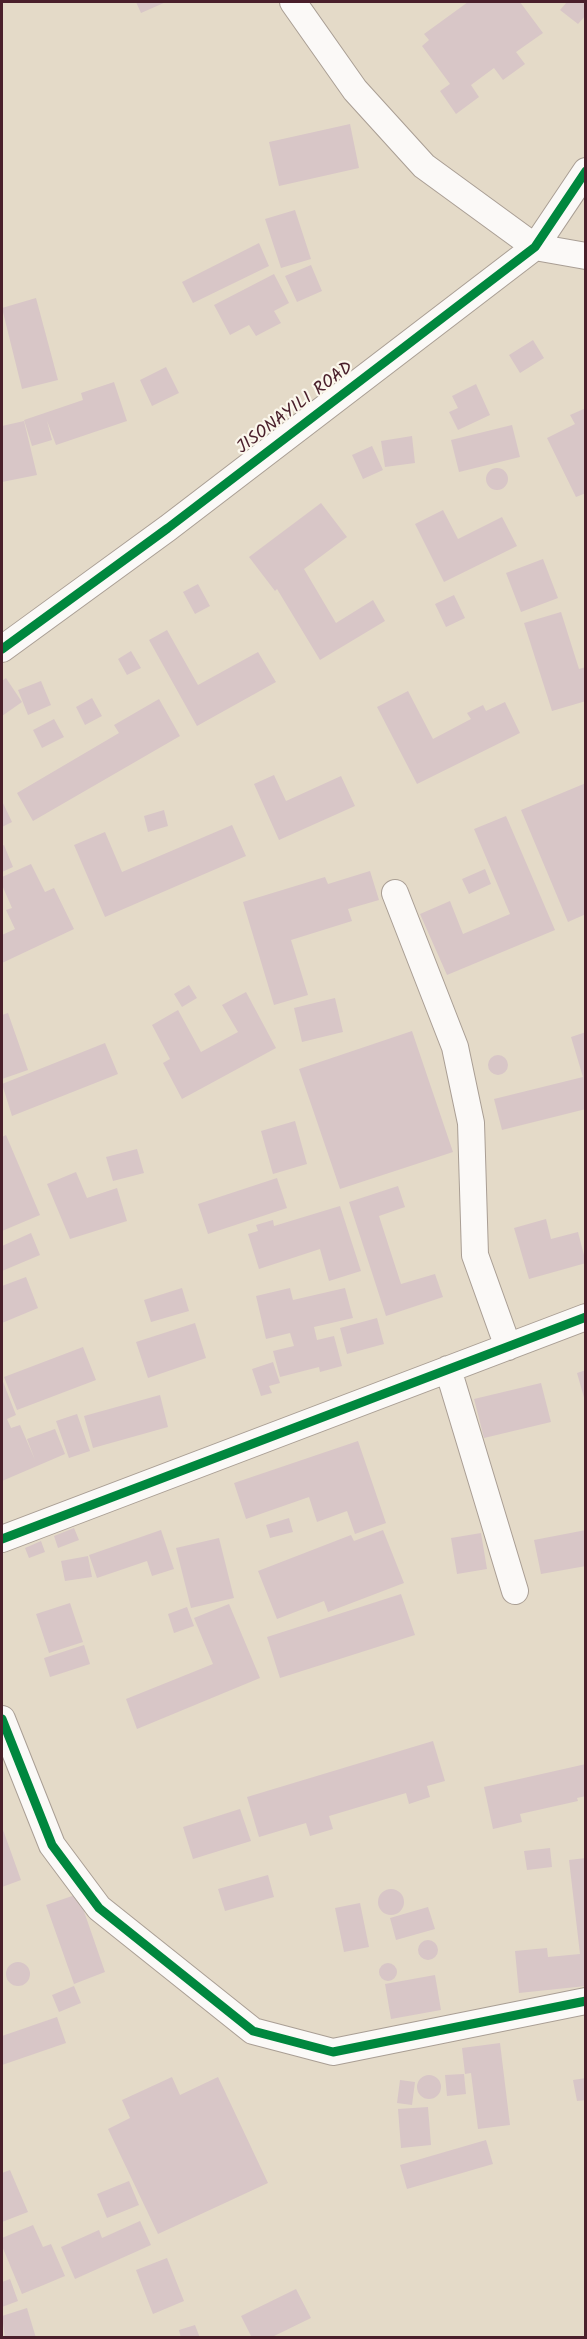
<!DOCTYPE html>
<style>
body{margin:0}
#map{position:relative;width:587px;height:2339px;overflow:hidden;background:#e4dac8;font-family:Kalam,sans-serif}
canvas{display:block}
.frame{position:absolute;inset:0;border:3px solid #4a1f2b;pointer-events:none}
</style>
<div id="map">
<canvas width="587" height="2339"></canvas>
<div class="frame"></div>
</div>
<script>
const g = document.querySelector('canvas').getContext('2d');
g.lineJoin = 'round';
function paint(path, color) { g.fillStyle = color; g.fill(path, 'evenodd'); }
const shape = rows => new Path2D(rows.map(r => 'M' + r).join(''));
function trace(path, color, width, dash) { g.strokeStyle = color; g.lineWidth = width; g.lineCap = dash ? 'butt' : 'round'; g.setLineDash(dash || []); g.stroke(path); }
function write(font, color, halo, rows, align = 'center') {
  g.font = font + ' Kalam,sans-serif'; g.lineWidth = 4.5; g.setLineDash([]); g.textBaseline = 'middle'; g.strokeStyle = halo; g.fillStyle = color; for (const [text, x, y, turn = 0] of rows) {
    g.save(); g.translate(x, y); g.rotate((+turn || 0) * Math.PI / 180); g.textAlign = isNaN(turn) ? turn : align; if (halo) g.strokeText(text, 0, 0); g.fillText(text, 0, 0); g.restore();
  }
}
paint(shape([
 [136,2,166,2,141,13],
 [468,2,520,2,543,33,516,52,525,64,503,80,494,68,471,85,479,97,456,114,440,91,450,84,422,46,429,40,424,34],
 [567,2,586,2,586,15,578,24,560,10],
 [350,124,359,168,279,186,269,142],
 [295,210,311,259,281,268,265,219],
 [259,243,269,266,193,303,182,282],
 [311,265,322,291,297,302,285,276],
 [274,274,289,303,274,311,281,323,256,336,249,325,230,335,214,305],
 [36,298,58,380,22,389,2,308],
 [533,340,544,358,520,373,509,355],
 [166,367,179,393,152,406,140,380],
 [114,382,127,421,56,445,47,421,52,440,32,446,24,420,83,400,81,393],
 [476,384,490,415,458,430,449,412,458,408,452,396],
 [586,408,586,493,576,497,547,438,575,424,570,415],
 [24,421,37,475,2,482,2,426],
 [512,425,520,457,459,472,451,440],
 [412,436,415,463,385,467,381,441],
 [372,446,383,470,363,479,352,455],
 '486 479a11 11 0 1 1 22 0a11 11 0 1 1-22 0Z',
 [321,503,347,537,304,569,336,623,373,600,385,621,320,660,277,589,275,591,249,557],
 [443,510,458,539,502,517,517,546,444,582,415,524],
 [543,559,558,598,521,612,506,573],
 [198,584,210,606,195,614,183,592],
 [454,595,465,618,446,627,435,604],
 [561,612,579,669,586,667,586,701,552,711,524,623],
 [167,630,198,685,258,652,276,682,197,726,149,640],
 [131,651,141,668,127,675,118,659],
 [6,678,22,702,2,716,2,681],
 [41,681,51,705,28,715,18,690],
 [408,691,433,739,471,719,467,713,483,705,486,711,505,702,520,733,417,784,377,707],
 [92,698,102,716,85,725,76,707],
 [159,699,180,736,33,821,17,793,119,733,114,725],
 [54,719,64,737,42,748,33,730],
 [274,775,286,801,341,776,355,806,279,840,254,784],
 [586,783,586,914,568,922,521,810],
 [2,801,12,822,2,827],
 [164,810,168,826,148,832,144,816],
 [506,816,555,930,447,975,420,914,450,901,463,934,510,914,474,829],
 [232,825,246,856,105,917,74,845,105,832,122,872],
 [4,845,13,867,2,872,2,846],
 [31,864,45,892,54,888,74,929,2,963,2,935,15,929,6,910,12,908,2,885,2,877],
 [485,869,491,884,469,894,462,879],
 [370,871,379,900,348,909,352,921,291,940,308,995,274,1005,243,902,325,877,328,884],
 [189,985,197,998,182,1007,174,994],
 [246,992,276,1048,182,1099,163,1063,170,1059,152,1025,178,1010,201,1052,238,1032,222,1005],
 [335,998,343,1032,302,1042,294,1008],
 [8,1013,28,1070,2,1079,2,1015],
 [412,1031,453,1152,340,1189,299,1069],
 [586,1032,586,1109,502,1130,494,1099,583,1077,571,1037],
 [105,1043,118,1074,12,1116,2,1084],
 '488 1065a10 10 0 1 1 20 0a10 10 0 1 1-20 0Z',
 [295,1121,307,1164,273,1174,261,1131],
 [6,1135,40,1215,2,1231,2,1137],
 [137,1149,144,1173,113,1181,106,1157],
 [76,1172,87,1198,117,1188,127,1221,70,1239,47,1184],
 [277,1178,287,1208,208,1234,198,1204],
 [398,1186,405,1207,379,1216,401,1284,435,1274,443,1297,386,1316,349,1202],
 [340,1206,361,1271,329,1281,320,1249,259,1269,248,1234,258,1231,256,1225,273,1220,274,1226],
 [546,1219,551,1239,578,1232,586,1263,529,1279,514,1228],
 [31,1233,40,1255,2,1271,2,1246],
 [26,1277,38,1308,2,1323,2,1286],
 [182,1288,189,1311,151,1322,144,1300],
 [290,1288,293,1300,345,1288,353,1318,314,1327,317,1340,334,1336,342,1366,320,1372,319,1367,280,1377,273,1351,294,1346,290,1333,266,1339,256,1296],
 [377,1318,384,1344,347,1354,340,1328],
 [195,1323,206,1358,148,1378,136,1342],
 [83,1347,96,1380,17,1410,4,1377],
 [273,1362,280,1383,269,1386,272,1393,261,1396,252,1369],
 [586,1370,586,1401,585,1401,577,1373],
 [2,1379,16,1415,7,1419,11,1428,20,1425,35,1460,27,1439,55,1429,65,1454,2,1481],
 [541,1383,551,1422,484,1438,474,1399],
 [160,1395,168,1427,93,1448,84,1416],
 [77,1414,90,1451,69,1458,56,1421],
 [358,1441,386,1523,355,1534,347,1511,317,1522,309,1497,246,1519,234,1483],
 [289,1518,293,1532,270,1538,266,1525],
 [74,1528,79,1540,58,1548,54,1536],
 [161,1530,174,1569,152,1576,147,1561,97,1578,89,1555],
 [383,1530,404,1583,328,1612,324,1601,277,1619,258,1571,351,1535,354,1541],
 [586,1530,586,1566,541,1574,534,1540],
 [481,1533,487,1569,457,1574,451,1538],
 [219,1538,234,1598,191,1608,176,1548],
 [41,1541,45,1552,29,1558,25,1548],
 [88,1556,92,1577,65,1581,61,1561],
 [401,1594,415,1635,280,1678,267,1637],
 [70,1603,83,1642,49,1653,36,1614],
 [229,1604,260,1678,137,1729,126,1699,213,1664,194,1618],
 [187,1607,194,1626,174,1633,168,1614],
 [84,1645,90,1664,50,1677,44,1658],
 [433,1741,445,1781,427,1786,430,1797,409,1804,406,1793,329,1816,333,1829,310,1836,306,1823,259,1837,247,1797],
 [586,1764,586,1796,577,1798,578,1801,520,1814,522,1822,493,1829,484,1787],
 [240,1809,251,1841,193,1859,183,1827],
 [2,1827,21,1880,2,1887],
 [550,1848,552,1867,527,1870,524,1851],
 [586,1858,586,1986,519,1993,515,1951,547,1948,548,1957,580,1954,569,1860],
 [268,1875,274,1897,225,1911,218,1889],
 '378 1902a13 13 0 1 1 26 0a13 13 0 1 1-26 0Z',
 [78,1894,105,1972,74,1984,46,1905],
 [360,1903,369,1947,344,1952,335,1908],
 [428,1907,435,1929,396,1940,390,1918],
 '418 1950a10 10 0 1 1 20 0a10 10 0 1 1-20 0Z',
 '6 1974a12 12 0 1 1 24 0a12 12 0 1 1-24 0Z',
 '379 1972a9 9 0 1 1 18 0a9 9 0 1 1-18 0Z',
 [435,1975,441,2010,391,2019,385,1984],
 [74,1986,81,2003,59,2012,52,1995],
 [57,2017,66,2043,2,2065,2,2036],
 [500,2043,510,2125,478,2129,471,2073,465,2074,462,2048],
 [464,2074,466,2094,447,2096,445,2075],
 '417 2087a12 12 0 1 1 24 0a12 12 0 1 1-24 0Z',
 [172,2077,180,2095,218,2077,268,2183,158,2234,108,2129,130,2118,122,2100],
 [586,2078,586,2100,577,2101,573,2080],
 [400,2080,415,2082,412,2105,397,2103],
 [428,2107,431,2145,401,2148,398,2109],
 [486,2140,493,2164,407,2189,400,2165],
 [10,2170,28,2212,2,2222,2,2173],
 [129,2181,139,2205,107,2218,97,2194],
 [140,2221,151,2245,75,2279,61,2247,99,2230,102,2238],
 [33,2225,43,2247,51,2244,65,2276,22,2294,2,2246,2,2238],
 [167,2258,184,2301,153,2314,136,2270],
 [10,2279,18,2301,2,2307,2,2282],
 [296,2289,311,2318,270,2338,252,2338,241,2316],
 [27,2308,36,2338,5,2338,2,2316],
 [195,2325,200,2338,181,2338,179,2330]
]), '#d8c6c7');
const minor = shape([
 [293,2,355,90,424,166,535,247,586,256],
 [2,649,168,528,535,247,586,171],
 [395,893,455,1047,471,1123,475,1255,508,1347],
 [448,1369,515,1591],
 [2,1539,586,1317],
 [2,1719,52,1845,99,1908,253,2031,333,2052,586,2001]
]);
trace(minor, '#a99e94', 28);
trace(minor, '#fbf9f7', 26);
trace(shape([
 [2,649,168,528,535,247,586,171],
 [2,1539,586,1317],
 [2,1719,52,1845,99,1908,253,2031,333,2052,586,2001]
]), '#00873e', 9);
write('18px', '#4a1f2b', '#fbf7ec', [
 ["JISONAYILI ROAD",296,409,-37]
]);
</script>
